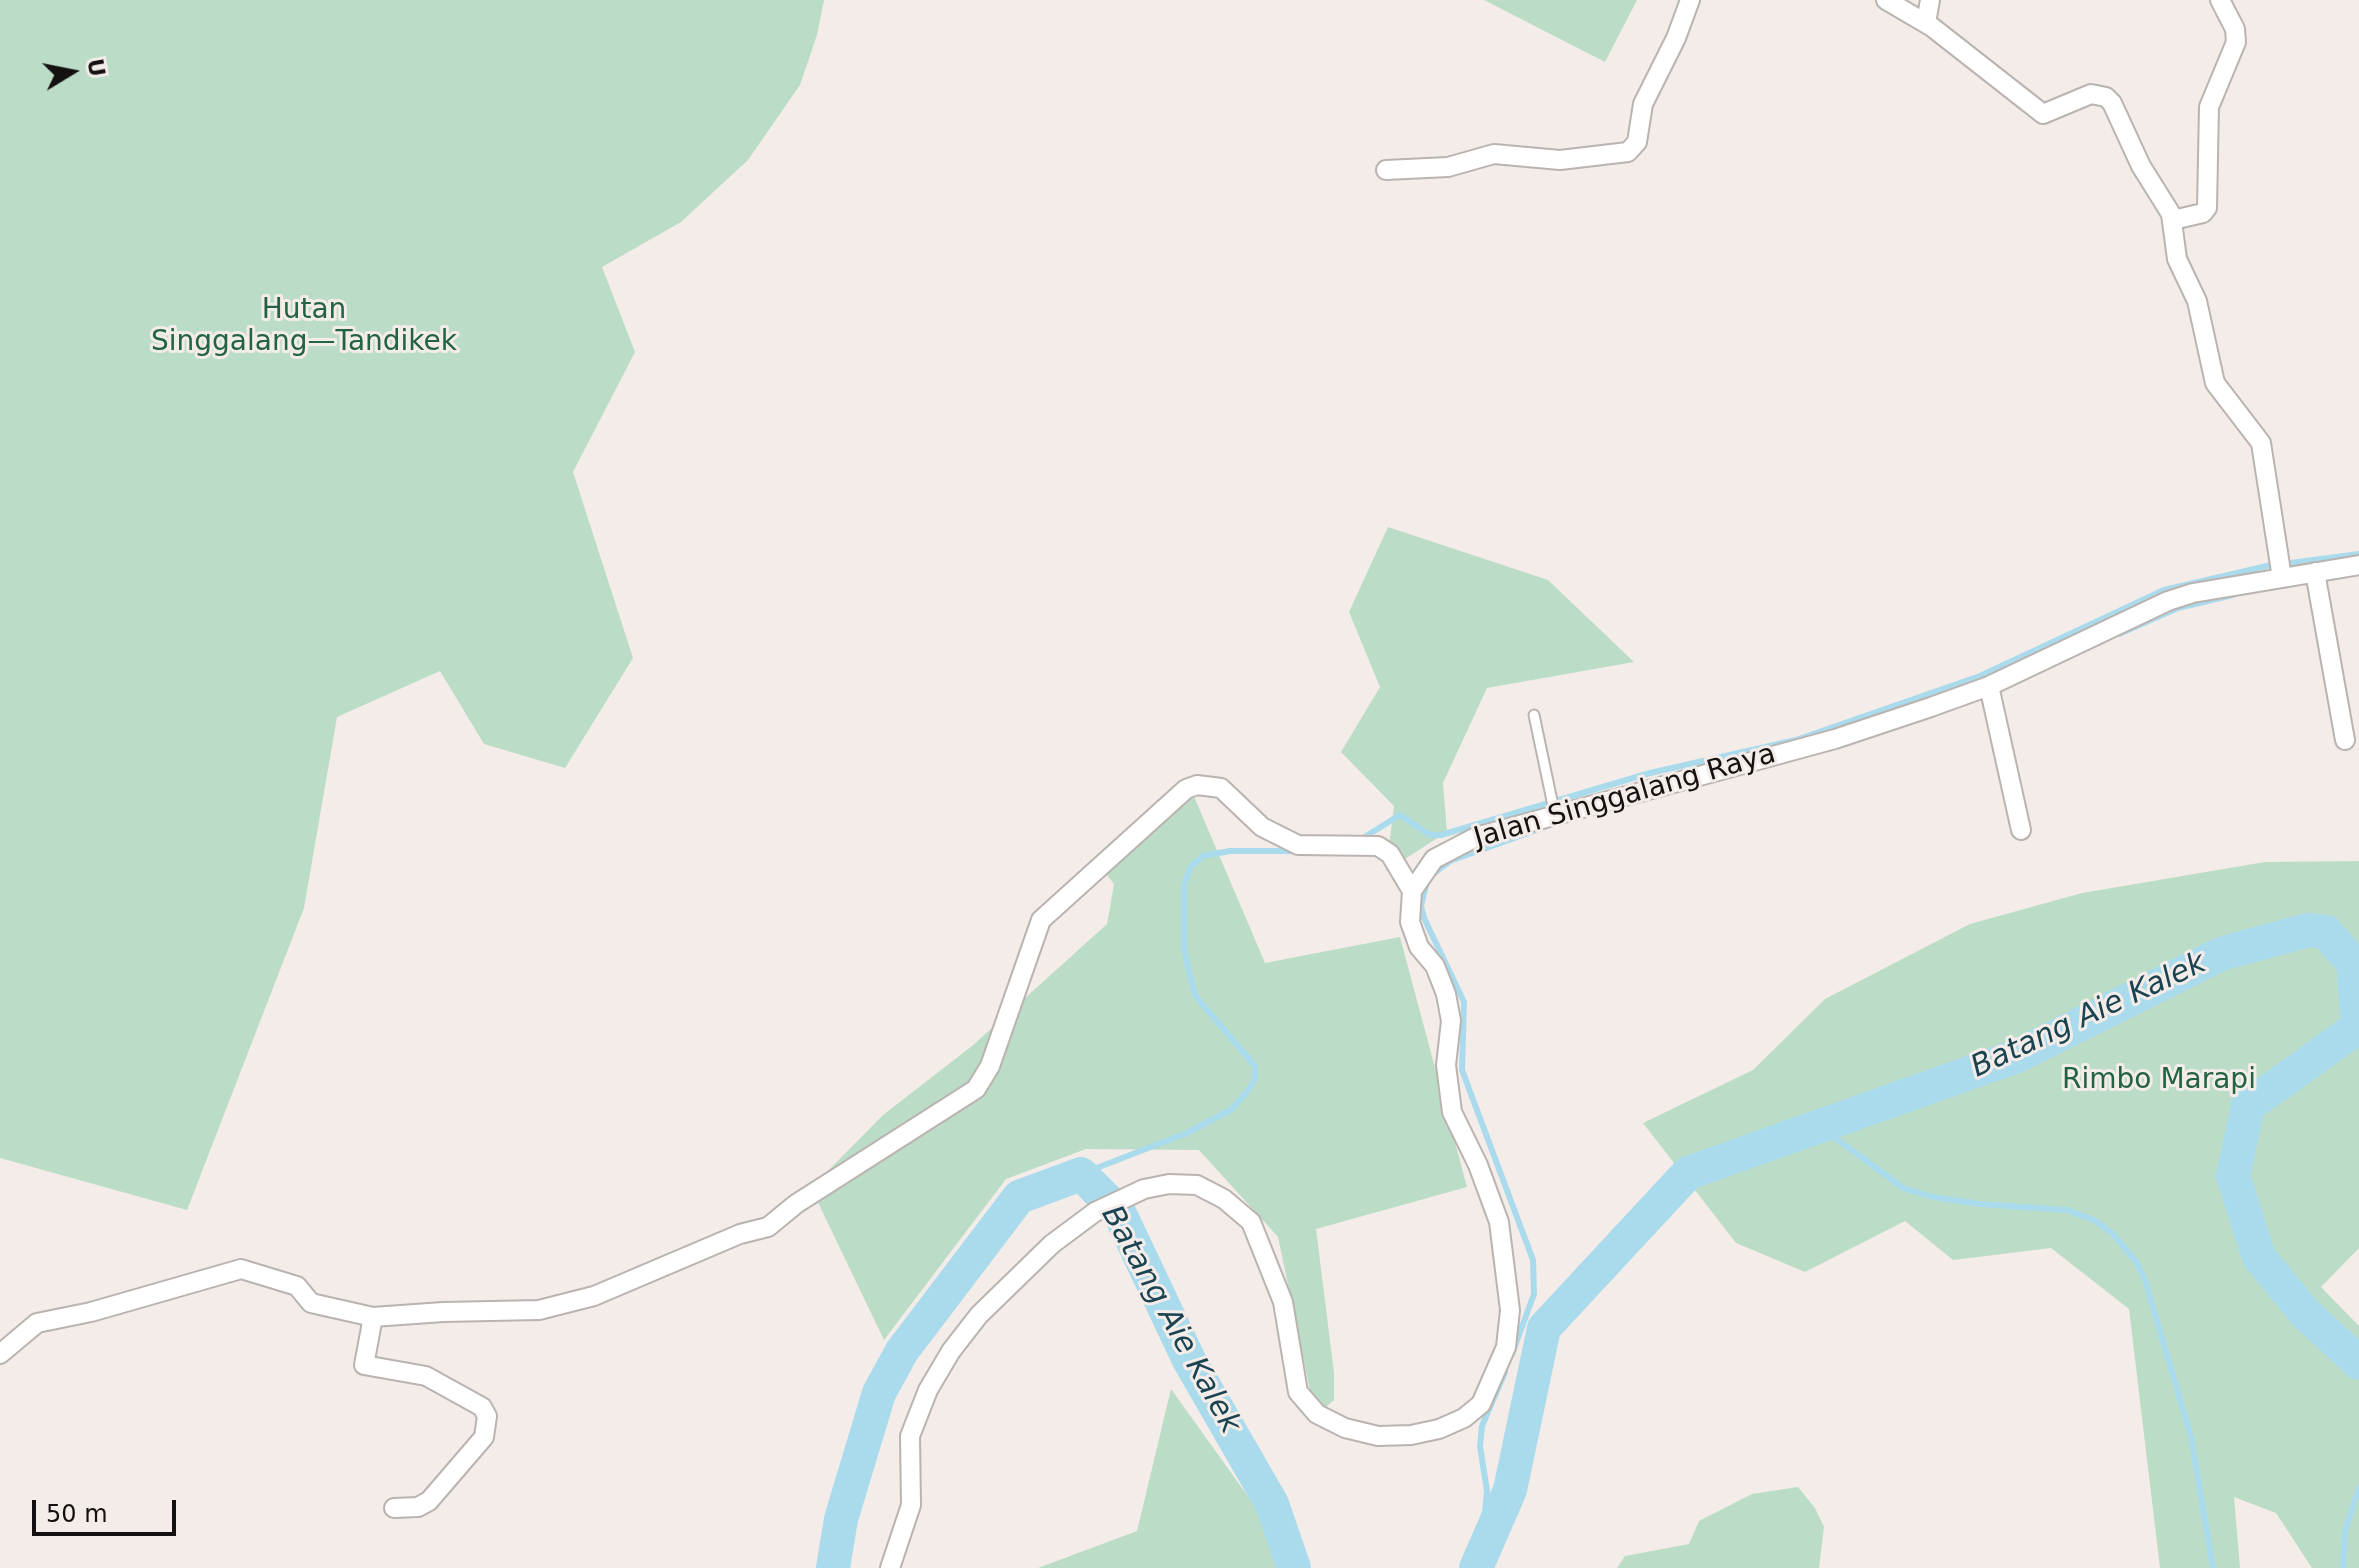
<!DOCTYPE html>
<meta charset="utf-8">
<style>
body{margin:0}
#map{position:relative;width:2359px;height:1568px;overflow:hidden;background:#f4ece8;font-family:"DejaVu Sans",sans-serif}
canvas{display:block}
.north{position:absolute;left:32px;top:32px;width:80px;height:80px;-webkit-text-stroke:6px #f4ece8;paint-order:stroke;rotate:80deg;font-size:22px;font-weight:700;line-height:32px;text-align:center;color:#141110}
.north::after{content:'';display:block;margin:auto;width:28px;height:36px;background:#141110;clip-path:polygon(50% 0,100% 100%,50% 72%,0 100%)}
.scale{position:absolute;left:32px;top:1500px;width:144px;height:36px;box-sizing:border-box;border:4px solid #141110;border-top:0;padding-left:10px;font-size:24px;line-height:28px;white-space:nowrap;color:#141110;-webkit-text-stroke:6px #f4ece8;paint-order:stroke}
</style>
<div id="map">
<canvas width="2359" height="1568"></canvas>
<div class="north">U</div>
<div class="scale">50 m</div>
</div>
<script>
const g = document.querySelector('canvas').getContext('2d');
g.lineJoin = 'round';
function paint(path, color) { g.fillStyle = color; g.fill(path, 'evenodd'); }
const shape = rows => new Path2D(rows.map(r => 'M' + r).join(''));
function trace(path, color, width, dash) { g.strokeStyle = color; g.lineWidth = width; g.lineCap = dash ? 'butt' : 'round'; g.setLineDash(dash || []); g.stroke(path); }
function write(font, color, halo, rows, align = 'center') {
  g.font = font + ' "DejaVu Sans",sans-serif'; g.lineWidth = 6; g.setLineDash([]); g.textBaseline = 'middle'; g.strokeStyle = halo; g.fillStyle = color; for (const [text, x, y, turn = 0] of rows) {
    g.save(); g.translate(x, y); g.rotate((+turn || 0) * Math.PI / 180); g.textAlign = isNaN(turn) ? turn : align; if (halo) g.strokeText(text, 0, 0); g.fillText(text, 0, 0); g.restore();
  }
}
paint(shape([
 [0,0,824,0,817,35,800,85,748,160,681,222,602,267,635,352,573,472,633,658,565,768,484,744,440,671,337,717,304,908,187,1210,0,1158],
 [1484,0,1637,0,1605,62],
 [1388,527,1548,580,1634,662,1487,688,1443,783,1447,832,1386,871,1394,806,1341,752,1380,687,1349,612],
 [1187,780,1265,963,1400,937,1467,1187,1316,1229,1334,1373,1334,1400,1323,1410,1310,1390,1278,1237,1199,1150,1086,1149,1006,1179,884,1340,811,1188,883,1115,972,1046,1107,924,1114,884,1094,858],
 [2359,861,2359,1248,2321,1287,2359,1326,2359,1568,2312,1568,2276,1513,2234,1497,2240,1568,2160,1568,2129,1309,2051,1248,1953,1260,1905,1221,1805,1272,1736,1243,1643,1123,1753,1070,1825,999,1970,924,2082,893,2265,862],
 [1171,1389,1270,1527,1291,1568,1038,1568,1137,1531],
 [1798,1487,1815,1508,1824,1527,1819,1568,1617,1568,1625,1556,1689,1544,1699,1521,1752,1494]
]), '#bbddc7');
trace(shape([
 [2119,634,2178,608,2233,595],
 [1366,836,1400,815,1430,835,1441,835,1650,773,1796,740,1980,676,2164,590,2267,566,2359,554],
 [1434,873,1450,861,1545,827],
 [1426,885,1421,906,1424,918,1464,1002,1462,1070,1533,1260,1534,1294,1512,1354],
 [1819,1126,1903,1188,1933,1197,1980,1204,2067,1210,2094,1220,2113,1234,2137,1263,2145,1280,2191,1437,2213,1568],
 [1081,1174,1187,1133,1232,1109,1246,1093,1255,1079,1255,1066,1197,998,1193,989,1184,949,1184,885,1191,866,1203,856,1230,851,1297,851],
 [1480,1563,1487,1491,1480,1446,1482,1426,1505,1372],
 [2343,1568,2345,1531,2359,1488]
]), '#aadbed', 6);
trace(shape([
 [833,1568,841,1519,879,1393,902,1351,1019,1197,1081,1174,1119,1212,1189,1360,1272,1504,1294,1568],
 [1476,1568,1510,1490,1544,1328,1688,1173,2017,1056,2221,954,2308,930,2326,932,2353,963,2358,1027,2248,1106,2233,1176,2259,1257,2305,1313,2359,1363]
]), '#aadbed', 34);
const lane = shape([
 [1534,715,1555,815]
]);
const street = shape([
 [1886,0,1932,27,2043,114,2091,94,2106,97,2112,103,2141,166,2171,214,2177,259,2197,301,2215,383,2261,443,2282,578],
 [1926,23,1930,0],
 [1386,170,1448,167,1494,154,1560,160,1628,152,1637,142,1643,104,1676,38,1690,0],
 [2173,220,2203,213,2207,208,2209,107,2236,42,2235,29,2220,0],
 [2315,572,2345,740],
 [1989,686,2021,830],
 [373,1317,364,1365,426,1376,482,1407,487,1416,484,1437,429,1501,418,1507,394,1508],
 [0,1354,37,1323,91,1312,241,1269,297,1286,311,1303,373,1317,443,1312,539,1310,594,1296,740,1234,768,1227,796,1204,976,1089,990,1066,1041,920,1186,789,1197,785,1221,788,1262,827,1298,845,1378,846,1390,854,1412,891],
 [890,1568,911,1505,910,1436,928,1390,951,1351,979,1315,1052,1244,1095,1212,1144,1189,1169,1184,1197,1185,1224,1199,1251,1222,1283,1302,1298,1392,1317,1414,1345,1428,1378,1436,1411,1435,1439,1429,1464,1418,1481,1404,1506,1347,1510,1310,1499,1222,1478,1165,1452,1112,1446,1065,1451,1021,1446,994,1435,966,1419,947,1410,922,1412,891,1434,859,1476,837,1835,739,1931,707,1989,686,2168,601,2193,593,2359,565]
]);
trace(lane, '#bab3af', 13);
trace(street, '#bab3af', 22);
trace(lane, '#fff', 9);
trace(street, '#fff', 18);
write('28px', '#226341', '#f4ece8', [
 ["Hutan",304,311],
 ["Singgalang—Tandikek",304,343],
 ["Rimbo Marapi",2159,1081]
]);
write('28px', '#141110', '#f4ece8', [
 ["Jalan Singgalang Raya",1625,797,-16]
]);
write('italic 30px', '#194351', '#f4ece8', [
 ["Batang Aie Kalek",2089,1016,-25],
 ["Batang Aie Kalek",1170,1320,61]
]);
</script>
